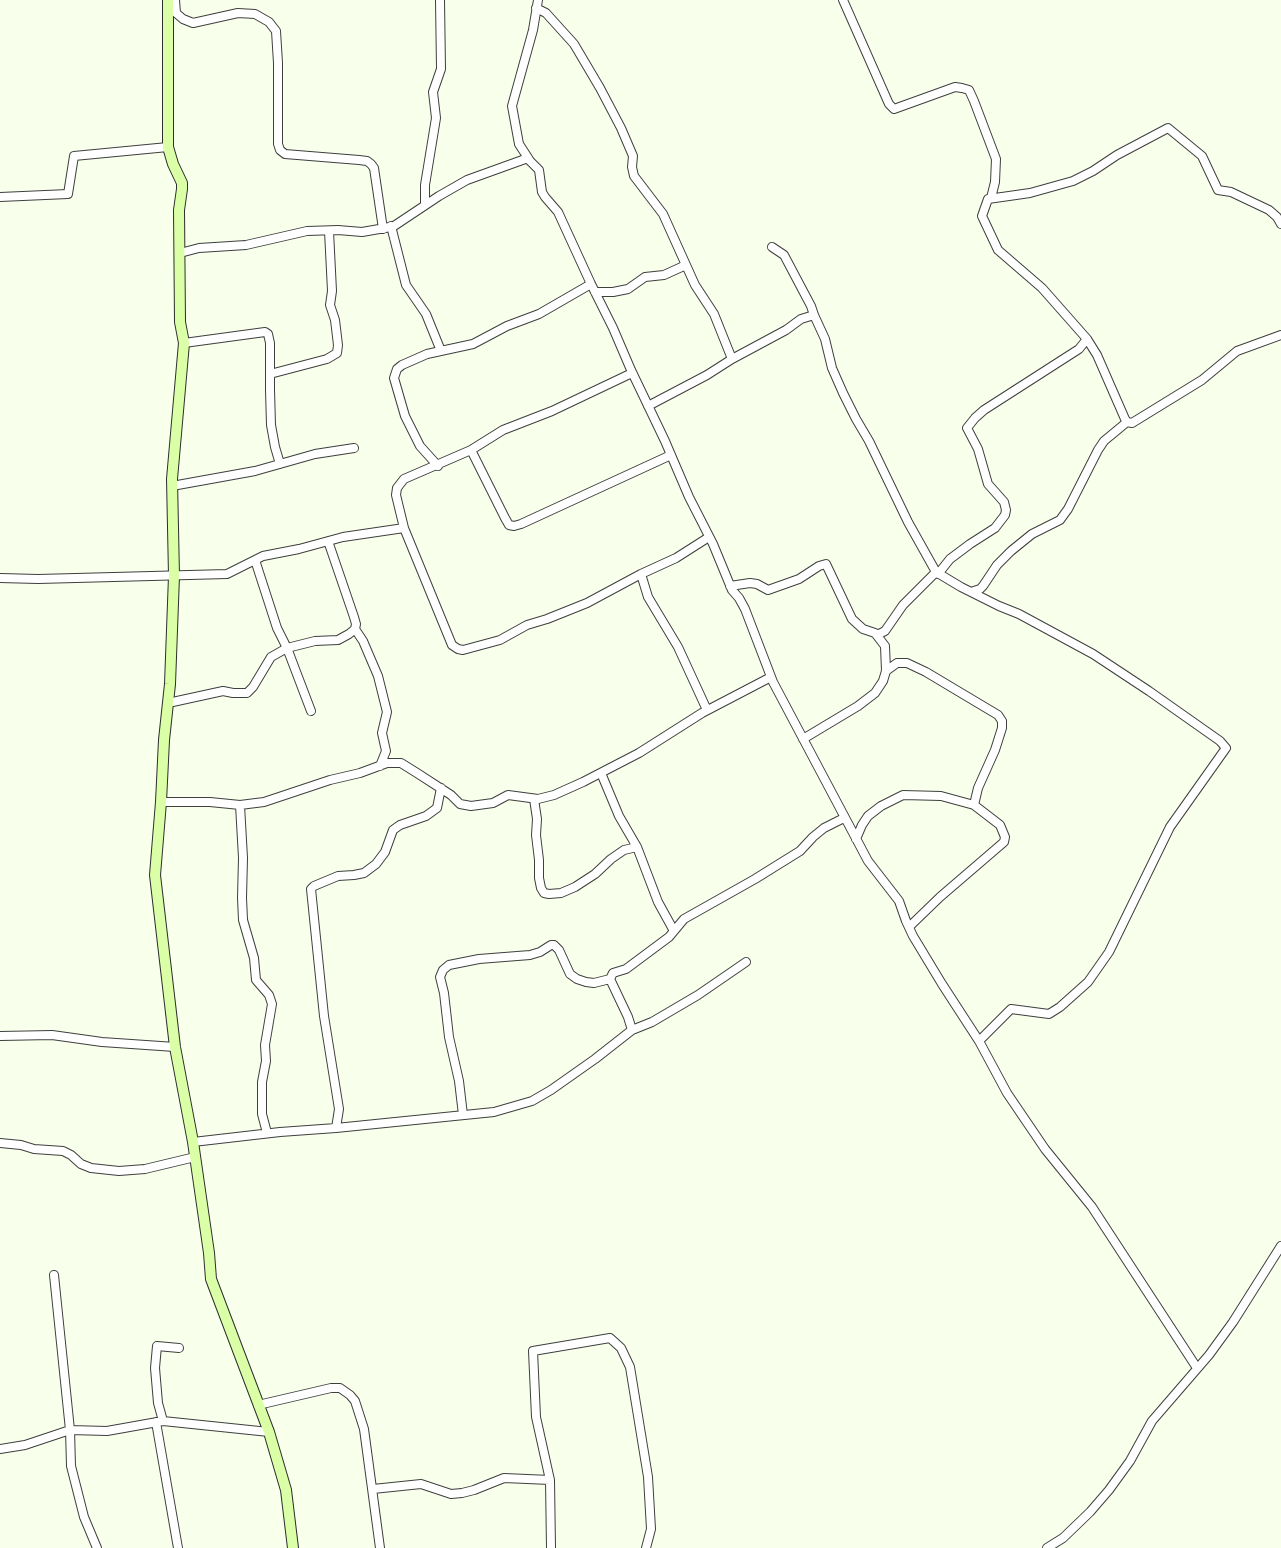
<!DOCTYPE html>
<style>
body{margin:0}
canvas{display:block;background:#f8ffeb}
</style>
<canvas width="1281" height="1548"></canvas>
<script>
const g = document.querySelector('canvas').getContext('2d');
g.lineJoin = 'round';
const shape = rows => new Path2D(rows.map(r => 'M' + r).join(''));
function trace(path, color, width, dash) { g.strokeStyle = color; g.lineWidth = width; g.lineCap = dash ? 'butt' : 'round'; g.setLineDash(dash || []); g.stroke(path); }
const street = shape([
 [175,0,176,13,183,19,193,23,238,13,255,14,269,22,276,31,278,63,278,144,280,150,285,154,359,160,367,161,371,164,374,168,383,229],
 [538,0,533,30,512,106,519,144,530,161,539,170,542,192,545,197,558,212,591,284,613,328,631,370,665,441,689,497,713,544,732,590,739,598,745,609,773,682,868,861,899,901,906,921,913,936,942,984,979,1041,1007,1093,1045,1149,1092,1207,1197,1368],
 [843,0,889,104,894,109,955,87,962,88,969,90,974,101,996,159,995,182,991,198],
 [536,8,546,13,574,44,600,88,621,128,633,156,632,167,634,176,663,214,695,285,714,314,732,359],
 [0,197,68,194,74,156,168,147],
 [425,205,425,185,436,118,433,92,441,69,440,0],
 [391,226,406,285,426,314,441,351],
 [772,247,784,255,811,306,814,315],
 [180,253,199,248,246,245,307,231,338,230,362,232,385,228,394,226,439,196,467,180,528,158],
 [595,292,613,292,628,289,645,277,664,275,686,265],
 [1087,339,1097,355,1125,419,1127,422,1132,423,1202,380,1237,351,1281,335],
 [184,343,265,332,268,334,270,343,270,390,271,425,275,447,280,464],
 [632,373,552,411,503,430,471,450,505,518,509,525,514,526,521,524,671,455],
 [270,374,327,359,337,353,338,345,335,320,330,305,332,291,329,231],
 [648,406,707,375,732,359,786,330,801,319,814,315,825,339,832,368,843,393,856,419,869,441,908,522,936,572,961,587,999,606,1019,614,1093,654,1149,691,1220,741,1226,748,1170,827,1109,952,1088,982,1060,1007,1049,1014,1011,1009,979,1041],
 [471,450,404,479,397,488,396,495,404,528,452,645,458,649,463,650,500,640,527,625,547,619,587,603,641,574,676,558,709,537],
 [438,466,420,446,405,416,394,378,397,369,402,365,427,354,473,344,507,326,539,314,591,284],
 [172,486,255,471,315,454,354,448],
 [255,560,277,628,287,648,311,711],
 [641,574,648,597,678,647,707,710],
 [938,574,950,559,970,544,995,528,1005,515,1006,510,1004,502,988,484,978,449,967,428,975,418,984,410,1079,349,1087,339,1042,288,998,250,982,216,988,199,1030,193,1073,181,1093,171,1117,155,1168,128,1202,156,1218,190,1231,192,1269,210,1277,217,1281,224],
 [0,578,38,579,227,574,263,556,299,549,343,537,404,528],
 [730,586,750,583,757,584,768,590,799,579,819,566,826,564,852,619,863,629,875,633,885,646,886,671,883,681,875,693,858,706,803,739],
 [971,592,980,589,983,586,997,565,1011,551,1032,534,1060,520,1068,509,1098,450,1104,441,1127,422],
 [355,629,363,641,378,676,387,712,382,733,386,751,380,766],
 [877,635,885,631,903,605,936,572],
 [886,671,897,663,907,663,926,672,998,715,1002,721,1002,728,995,750,978,788,974,805],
 [168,703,223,691,233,693,247,693,253,687,271,657,287,648,315,641,338,640,349,634,355,629,356,624,354,617,328,541],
 [601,773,619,816,637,847,658,902,674,931],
 [534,799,537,819,536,835,539,860,539,878,541,888,544,893,549,894,561,893,575,887,595,874,611,859,624,850,637,847],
 [161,802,210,802,240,805,264,802,330,780,360,773,387,763,401,763,417,773,451,795,460,804,471,806,493,803,508,795,538,799,554,795,583,782,639,753,702,713,771,677],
 [240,805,243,858,242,898,243,920,254,958,256,980,269,995,272,1004,265,1045,266,1061,262,1082,262,1114,267,1133],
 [856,839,862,825,868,816,881,806,903,795,941,796,974,805,1000,825,1005,837,1004,842,940,897,909,927],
 [632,1030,652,1022,698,995,746,962],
 [0,1036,52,1035,102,1042,175,1047],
 [463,1115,459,1081,449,1037,444,993,440,977,443,970,449,965,479,959,530,955,540,952,551,945,554,945,559,950,570,974,577,979,586,982,594,983,610,979],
 [336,1128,339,1109,324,1016,311,889,314,886,338,876,354,875,364,873,376,864,385,852,393,830,400,825,426,816,437,808,441,788],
 [193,1142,280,1132,336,1128,494,1112,532,1101,551,1090,595,1059,632,1030,628,1017,610,979,613,973,626,969,669,937,684,919,755,879,800,851,813,837,824,828,844,818],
 [0,1143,21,1145,34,1149,63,1151,71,1155,81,1164,91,1168,119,1171,145,1169,195,1157],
 [54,1275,70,1430,71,1466,84,1517,97,1548],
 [258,1405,331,1388,340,1388,350,1395,355,1401,364,1429,380,1548],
 [163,1421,158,1403,155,1368,157,1346,179,1348],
 [156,1422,178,1548],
 [0,1449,25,1445,70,1430,107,1431,163,1421,269,1432],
 [373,1489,421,1484,451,1494,462,1493,474,1490,504,1478,550,1480,550,1484],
 [551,1548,550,1480,536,1417,533,1351,610,1338,621,1348,630,1367,648,1477,651,1529,646,1548],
 [1047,1548,1063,1538,1090,1512,1109,1490,1130,1461,1152,1421,1209,1355,1233,1322,1281,1246]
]);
const secondary = shape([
 [168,0,168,147,173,164,182,183,182,189,179,210,180,322,184,343,172,479,174,576,170,684,164,740,161,802,155,875,175,1047,193,1142,209,1253,211,1279,269,1432,286,1490,293,1548]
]);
trace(street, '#3f3f3f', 10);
trace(secondary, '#2e2e2e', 12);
trace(street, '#fff', 8);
trace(secondary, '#daffa6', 10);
</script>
